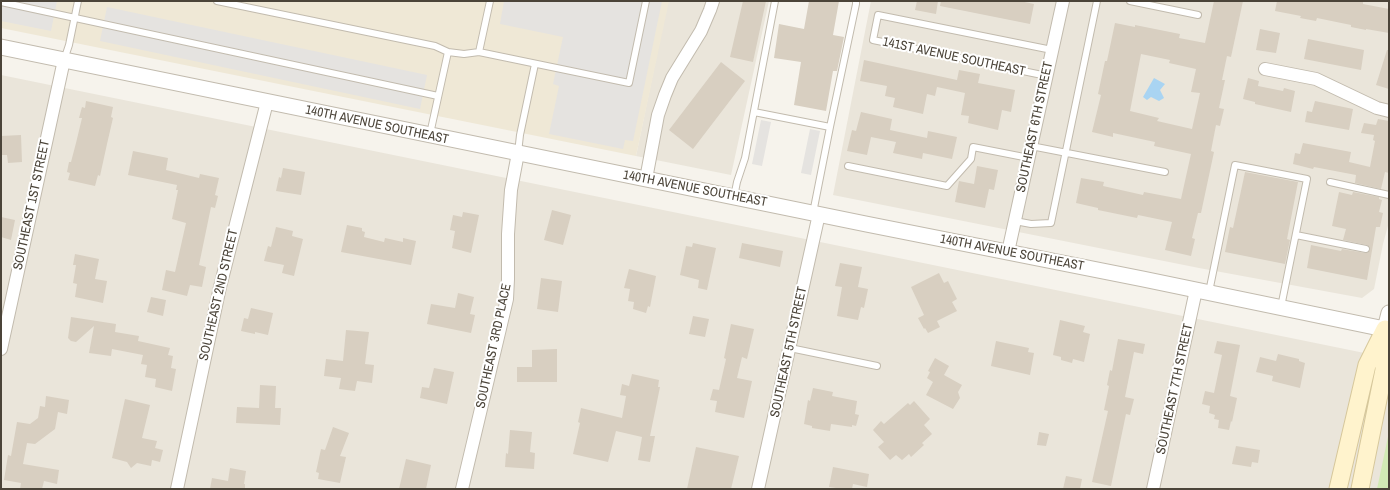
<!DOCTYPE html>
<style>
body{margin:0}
#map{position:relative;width:1390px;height:490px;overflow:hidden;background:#f6f3ec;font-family:"Archivo Narrow",sans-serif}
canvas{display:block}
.frame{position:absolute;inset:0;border:2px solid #4b4439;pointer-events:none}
</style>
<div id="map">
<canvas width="1390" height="490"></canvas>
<div class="frame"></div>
</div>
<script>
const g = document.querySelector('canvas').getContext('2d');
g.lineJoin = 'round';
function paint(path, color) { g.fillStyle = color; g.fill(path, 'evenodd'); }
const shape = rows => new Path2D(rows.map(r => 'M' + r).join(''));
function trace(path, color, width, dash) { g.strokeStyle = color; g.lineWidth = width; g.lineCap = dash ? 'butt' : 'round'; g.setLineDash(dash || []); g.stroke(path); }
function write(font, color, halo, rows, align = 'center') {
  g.font = font + ' "Archivo Narrow",sans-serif'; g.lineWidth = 4; g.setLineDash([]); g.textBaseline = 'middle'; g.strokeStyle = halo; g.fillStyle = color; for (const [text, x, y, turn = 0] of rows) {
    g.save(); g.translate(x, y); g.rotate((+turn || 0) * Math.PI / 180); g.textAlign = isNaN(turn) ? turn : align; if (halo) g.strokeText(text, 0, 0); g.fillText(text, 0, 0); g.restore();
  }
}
paint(shape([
 [668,1,769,1,731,175,636,156],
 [871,1,1389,1,1389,222,1383,244,1374,289,1362,298,1199,268,833,195],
 [1,75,1389,358,1389,489,1,489]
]), '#eae5da');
paint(shape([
 [1,1,669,1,636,156,1,28]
]), '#efe8d6');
paint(shape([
 [1389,432,1389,489,1377,489]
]), '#d2eab5');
paint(shape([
 [1,1,57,1,51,31,1,21],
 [504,1,662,1,633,141,625,140,623,149,549,134,559,86,553,84,563,37,500,24],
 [107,7,427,75,420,109,100,41],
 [761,120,771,122,762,166,752,164],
 [810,129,820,131,811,175,801,173]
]), '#e5e3e0');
paint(shape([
 [1154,78,1165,84,1160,90,1164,98,1159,101,1151,97,1147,100,1143,97]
]), '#a9d4f2');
paint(shape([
 [743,1,766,1,753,62,730,57],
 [809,1,839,1,833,35,844,37,837,71,833,71,826,111,794,105,801,62,774,58,779,24,804,29],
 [917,1,938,1,936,14,915,10],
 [941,1,1020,1,1034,4,1030,24,940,6],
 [1214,1,1243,1,1231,57,1227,56,1222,80,1225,80,1219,108,1224,109,1220,126,1216,125,1211,151,1214,152,1201,213,1198,213,1192,238,1195,239,1191,256,1165,250,1172,222,1138,215,1137,218,1098,210,1098,208,1076,203,1081,178,1104,182,1103,186,1143,195,1144,192,1181,199,1191,154,1154,146,1155,142,1113,133,1113,137,1092,132,1101,95,1098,94,1105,61,1107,61,1115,23,1135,27,1135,25,1180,34,1179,38,1205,43],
 [1141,54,1170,60,1169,63,1196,69,1191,92,1200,93,1192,129,1157,121,1159,118,1130,111],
 [1277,1,1363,1,1363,4,1389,9,1389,33,1366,29,1366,30,1351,27,1351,25,1317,18,1316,21,1300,18,1301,16,1275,11],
 [1260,29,1280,33,1276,53,1256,50],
 [1308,39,1364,50,1361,70,1304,59],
 [1387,50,1389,50,1389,89,1376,85],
 [864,60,957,80,959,70,980,74,978,83,1015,90,1011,112,1002,110,998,130,968,123,969,116,961,115,965,93,937,87,935,96,927,94,923,114,893,107,895,98,885,96,887,86,860,81],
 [721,62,745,81,693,149,669,130],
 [1248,78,1259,81,1258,86,1283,91,1284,88,1295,91,1291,112,1255,104,1255,102,1243,99],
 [86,101,113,107,111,117,113,118,107,144,100,176,98,175,95,186,68,180,70,173,67,172,69,162,71,162,76,143,82,118,79,118,82,107,85,108],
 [1315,101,1353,109,1349,130,1305,122,1307,111,1312,112],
 [861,112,892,119,890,130,927,138,928,131,957,137,952,159,923,153,922,159,893,153,896,142,871,137,867,155,847,151,852,130,856,131],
 [1378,119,1389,121,1389,173,1385,172,1381,189,1355,183,1356,175,1314,167,1313,169,1293,164,1295,153,1300,154,1303,143,1351,152,1349,162,1370,167,1375,141,1373,140,1374,135,1361,133,1364,123,1376,125],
 [21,135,22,162,8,163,7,155,1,155,1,136],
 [133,151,168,158,166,170,199,178,200,174,219,178,215,195,218,196,215,208,211,207,199,265,206,267,202,287,190,285,187,296,162,290,166,270,175,272,186,223,172,219,178,190,176,190,177,185,128,175],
 [977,166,998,170,994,190,989,189,985,208,955,202,959,181,974,184],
 [283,168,305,172,301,195,276,191,279,177,281,178],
 [1245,172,1298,182,1287,239,1290,240,1285,264,1225,252,1230,227,1233,228],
 [1339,192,1352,195,1353,192,1379,197,1379,199,1382,200,1379,212,1383,213,1380,227,1376,227,1367,280,1307,268,1311,245,1341,251,1342,249,1365,253,1368,253,1370,250,1370,247,1367,245,1343,240,1346,229,1332,226],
 [552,210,571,215,563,245,544,240],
 [463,212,479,215,471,253,452,248,455,231,450,230,453,215,462,217],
 [1,217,15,220,11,240,1,237],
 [347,225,362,228,362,231,365,232,364,237,384,242,385,238,403,242,403,238,416,241,411,265,341,252],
 [276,227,293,231,292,236,303,239,294,276,282,273,284,265,264,261,268,246,271,247],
 [693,243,716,248,707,290,698,288,699,280,680,275,686,246,692,247],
 [742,243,783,251,780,267,739,258],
 [75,254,99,259,95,279,107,281,103,303,75,297,77,284,73,283,76,265,73,265],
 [840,263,862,267,858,287,868,289,864,308,861,307,858,320,837,316,842,287,835,286],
 [629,269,656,276,650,307,648,306,646,313,633,309,634,302,628,301,630,289,624,288],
 [939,273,944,283,948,281,957,299,952,302,957,311,937,321,940,327,928,333,925,328,924,329,918,318,924,315,911,287],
 [541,278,562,281,558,312,537,309],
 [458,293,474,297,470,314,475,315,471,333,427,324,431,304,455,308],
 [151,297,166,300,163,316,147,312],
 [251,308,273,313,268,335,255,332,255,334,241,331,244,318,248,319],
 [693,316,709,319,705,337,689,334],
 [71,317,116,324,115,332,139,336,138,341,170,348,168,355,173,356,171,368,176,369,172,391,155,387,156,379,145,377,147,365,141,364,143,355,112,349,111,356,89,353,94,326,76,342,71,341,68,338],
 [1060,320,1085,326,1083,332,1090,334,1084,362,1073,359,1072,363,1061,360,1061,357,1053,355],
 [731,324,754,329,747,359,742,357,737,378,752,381,744,418,715,412,717,401,710,400,713,389,719,390,726,359,724,358],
 [346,330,369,332,365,364,374,365,372,383,357,381,355,391,339,389,341,378,324,376,326,359,343,361],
 [1118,339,1145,344,1143,354,1134,352,1125,397,1134,399,1130,415,1126,414,1111,486,1092,482,1108,411,1104,410,1109,386,1107,385,1110,370,1112,371],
 [996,341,1029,348,1028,352,1034,353,1030,375,991,366],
 [1217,341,1240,345,1230,396,1237,398,1232,422,1231,421,1229,430,1218,428,1219,420,1214,419,1215,415,1209,413,1210,406,1202,404,1205,391,1214,393,1222,355,1214,353],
 [557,349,557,382,517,382,517,367,532,367,532,350],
 [1278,354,1299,359,1299,361,1305,363,1300,388,1272,381,1273,376,1256,372,1260,357,1276,361],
 [935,358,949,366,944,375,962,385,958,392,960,398,953,409,926,395,933,382,927,378,930,372,928,371],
 [434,368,454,372,447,404,420,398,422,387,429,388],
 [632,374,659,380,658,387,660,387,650,436,655,436,650,462,638,460,642,437,616,431,608,462,573,454,580,423,578,422,581,408,622,418,626,396,620,395,622,384,629,386],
 [260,385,276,386,275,408,281,408,280,425,236,423,237,407,259,408],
 [813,388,833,392,832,396,857,401,855,414,859,415,856,426,852,425,852,427,831,424,830,431,812,428,812,426,804,424,808,400,810,401],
 [46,396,69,400,67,414,58,412,55,429,35,444,27,443,23,464,59,470,57,484,44,481,42,489,20,489,21,483,4,480,8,455,11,456,17,422,30,424,38,418,40,406,45,407],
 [125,399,150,405,142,438,157,441,155,448,163,450,160,462,152,460,151,466,137,463,131,468,127,462,112,458],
 [914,401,930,419,924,425,932,434,922,443,924,445,911,457,909,454,902,460,896,455,890,460,878,447,884,442,873,430,881,421,884,424,908,403,910,405],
 [333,427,349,433,340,456,346,457,340,483,318,479,319,473,316,472,321,449,325,450],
 [510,430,532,432,530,452,535,453,534,469,505,467,506,453,508,454],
 [1039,432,1049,434,1046,446,1037,445],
 [1236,446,1260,450,1258,463,1252,462,1251,467,1232,464],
 [696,447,739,456,731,489,687,489],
 [406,459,431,465,426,489,399,489],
 [833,467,869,474,867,487,853,484,852,489,835,489,836,488,829,487],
 [230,468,246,471,244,484,245,484,245,489,210,489,212,478,228,481],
 [1066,476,1082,479,1080,489,1063,489]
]), '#d8cfc1');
const service = shape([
 [217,1,435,46,448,52,430,134],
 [490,1,479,52,629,83,646,1],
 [1130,1,1198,15],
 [1,2,438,96],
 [448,52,464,54,479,52],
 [64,60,69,45,78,1],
 [1047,76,873,40,878,15,1052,50],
 [754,112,830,127,856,4,856,1],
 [1031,146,1165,172],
 [518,153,520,135,535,64],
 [848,166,947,186,971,159,973,147,1029,158],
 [1330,182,1389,195],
 [734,197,737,182,745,158,775,1],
 [813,213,830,127],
 [1015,221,1031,224,1051,223,1097,1],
 [1296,235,1366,249],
 [1209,292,1235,165,1307,179,1281,307],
 [790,348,877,366]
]);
const minor = shape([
 [1265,69,1316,79,1377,108,1389,111],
 [646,179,658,115,665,95,672,78,701,31,710,10,713,1],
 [1008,252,1063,1],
 [1,349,64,60],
 [177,489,220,287,267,102],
 [462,489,507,299,508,279,508,234,511,190,518,153],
 [758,489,819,214],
 [1153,489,1196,290]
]);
const tertiary = shape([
 [1,47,866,224,1143,279,1389,330],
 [1385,329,1389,313]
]);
const secondary = shape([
 [1338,489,1367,365,1385,329],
 [1360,489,1384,370,1385,335]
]);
trace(service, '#c2bbae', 8);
trace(minor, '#c2bbae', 14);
trace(tertiary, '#c2bbae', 17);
trace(secondary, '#d6c79b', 19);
trace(service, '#fff', 6);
trace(minor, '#fff', 12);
trace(tertiary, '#fff', 15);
trace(secondary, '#fff3cd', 17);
write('13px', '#4b4439', '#fff', [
 ["141ST AVENUE SOUTHEAST",954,57,12],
 ["140TH AVENUE SOUTHEAST",377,125,12],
 ["SOUTHEAST 6TH STREET",1035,127,-78],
 ["140TH AVENUE SOUTHEAST",695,189,11],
 ["SOUTHEAST 1ST STREET",32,205,-78],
 ["140TH AVENUE SOUTHEAST",1012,253,11],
 ["SOUTHEAST 2ND STREET",219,295,-77],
 ["SOUTHEAST 3RD PLACE",494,346,-78],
 ["SOUTHEAST 5TH STREET",789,352,-78],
 ["SOUTHEAST 7TH STREET",1175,389,-78]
]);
</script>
